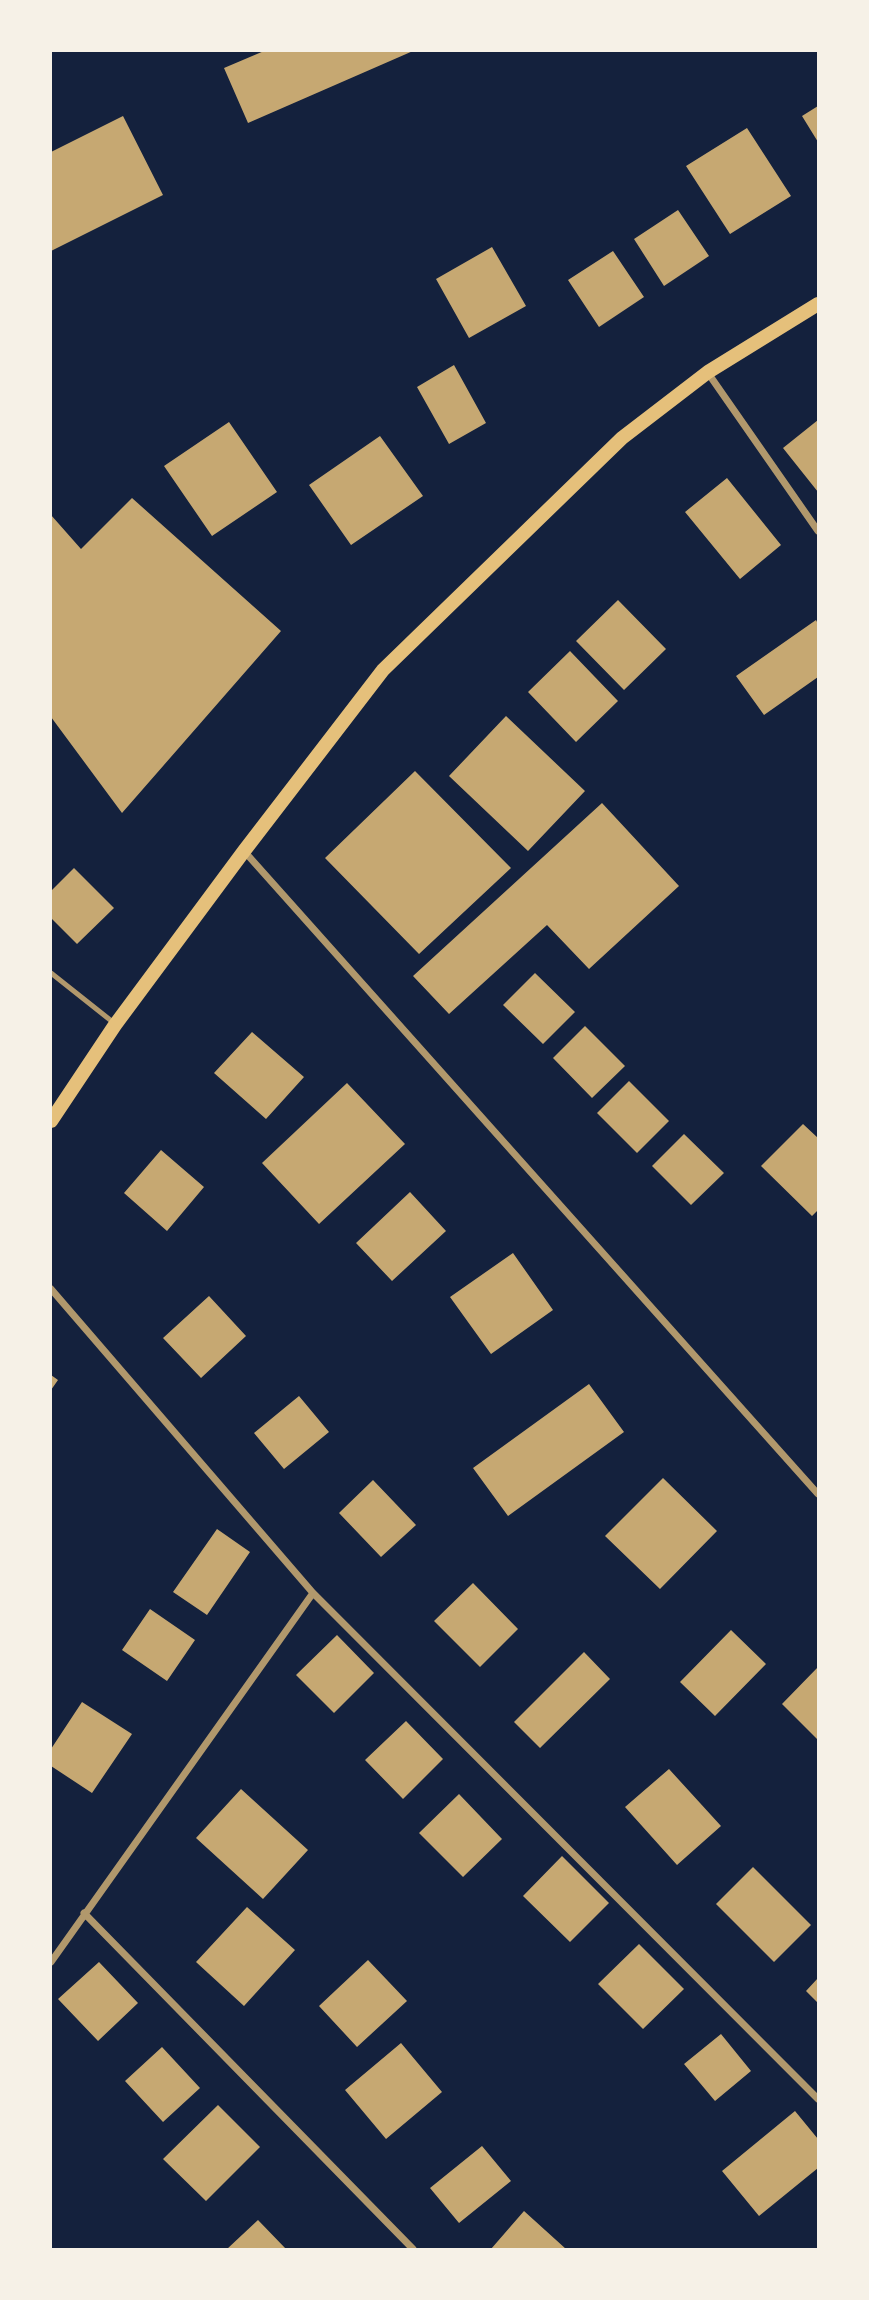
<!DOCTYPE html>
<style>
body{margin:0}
#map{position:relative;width:869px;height:2300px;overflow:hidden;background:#14213d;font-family:Arial,sans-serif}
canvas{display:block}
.frame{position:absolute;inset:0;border:52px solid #f6f1e7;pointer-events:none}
</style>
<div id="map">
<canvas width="869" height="2300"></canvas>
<div class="frame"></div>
</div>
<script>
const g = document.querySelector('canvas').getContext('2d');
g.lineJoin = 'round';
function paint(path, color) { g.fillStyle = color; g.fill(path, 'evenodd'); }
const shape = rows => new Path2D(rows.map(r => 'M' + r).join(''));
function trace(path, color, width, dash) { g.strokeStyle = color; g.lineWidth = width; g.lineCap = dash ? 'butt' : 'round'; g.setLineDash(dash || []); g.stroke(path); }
paint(shape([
 [264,51,413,51,248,123,224,68],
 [818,106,818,142,802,116],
 [123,116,163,195,51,251,51,152],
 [747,128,791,196,730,234,686,166],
 [678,210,709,256,664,286,634,239],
 [492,247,526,306,469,338,436,279],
 [613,251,644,297,599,327,568,280],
 [454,365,486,423,449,444,417,387],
 [818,420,818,492,783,448],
 [229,422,277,492,212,536,164,466],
 [380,436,423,496,351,545,309,485],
 [727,478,781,545,740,579,685,512],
 [132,498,281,631,122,813,51,717,51,515,81,549],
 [618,600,666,649,624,690,576,641],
 [816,620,818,624,818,677,764,715,736,676],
 [570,651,618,701,576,742,528,692],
 [506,716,585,791,528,851,449,776],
 [415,771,511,868,419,954,325,858],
 [602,803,679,886,589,969,547,925,449,1014,413,976],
 [74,868,114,908,77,944,51,918,51,891],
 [535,973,575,1012,543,1044,503,1005],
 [585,1026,625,1066,592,1098,553,1058],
 [252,1032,304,1077,266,1119,214,1073],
 [629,1081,669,1121,637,1153,597,1113],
 [347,1083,405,1144,319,1224,262,1163],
 [803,1124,818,1138,818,1210,812,1216,761,1166],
 [684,1134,724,1173,691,1205,652,1166],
 [161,1150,204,1187,167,1231,124,1193],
 [410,1192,446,1231,392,1281,356,1243],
 [513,1253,553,1310,491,1354,450,1297],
 [209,1296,246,1336,201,1378,163,1338],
 [51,1375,58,1380,51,1390],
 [589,1384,624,1432,508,1516,473,1468],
 [299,1396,329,1432,284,1469,254,1433],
 [663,1478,717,1531,660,1589,605,1536],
 [373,1480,416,1525,381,1557,339,1513],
 [217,1529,250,1552,207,1615,173,1592],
 [473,1583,518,1629,480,1667,434,1621],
 [150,1609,195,1640,167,1681,122,1650],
 [731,1630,766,1664,715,1716,680,1682],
 [337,1635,374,1673,334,1713,296,1675],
 [584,1652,610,1679,540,1748,514,1722],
 [818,1667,818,1740,782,1704],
 [82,1702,132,1734,92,1793,51,1766,51,1749],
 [406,1721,443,1759,403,1799,365,1760],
 [669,1769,721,1826,677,1865,625,1807],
 [241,1789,308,1850,263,1899,196,1838],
 [459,1794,502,1839,463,1877,419,1833],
 [562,1856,609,1903,570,1942,523,1896],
 [753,1867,811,1925,774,1962,716,1904],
 [247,1907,295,1950,244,2006,196,1962],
 [639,1944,684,1989,643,2029,598,1984],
 [368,1960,407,2001,357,2047,319,2006],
 [99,1962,138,2003,98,2041,58,1999],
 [818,1978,818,2003,806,1991],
 [721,2034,751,2071,715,2101,684,2064],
 [401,2043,442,2092,386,2139,345,2090],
 [162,2047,200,2088,163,2122,125,2081],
 [218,2105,260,2147,206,2201,163,2159],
 [795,2111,818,2139,818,2168,759,2216,722,2171],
 [482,2146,511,2181,459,2223,430,2188],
 [524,2211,566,2249,491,2249],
 [258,2220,286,2249,227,2249]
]), '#c6a872');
trace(shape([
 [51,973,114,1023]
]), '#b1986c', 5);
trace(shape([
 [708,373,818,531],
 [244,851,818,1494],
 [51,1289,313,1593,818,2099],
 [84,1913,413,2249],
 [51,1962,313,1593]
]), '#b1986c', 7);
trace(shape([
 [51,1121,115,1025,244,851,383,670,622,438,708,372,818,304]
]), '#e5c07b', 14);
</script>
